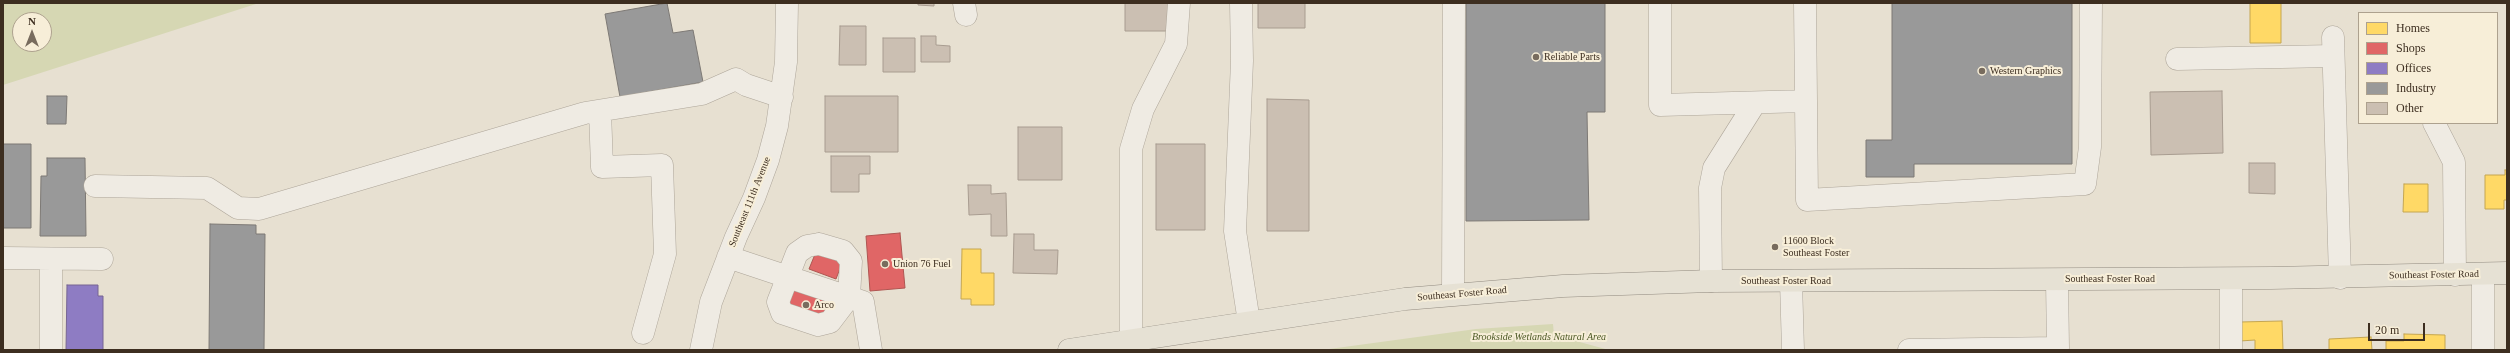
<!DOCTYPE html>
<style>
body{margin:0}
#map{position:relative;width:2510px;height:353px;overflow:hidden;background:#e7e0d1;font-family:Georgia,serif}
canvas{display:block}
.frame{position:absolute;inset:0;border:4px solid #3d2e20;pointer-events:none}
.legend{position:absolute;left:2358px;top:12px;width:140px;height:112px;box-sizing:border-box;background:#f7eed8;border:1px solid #ada18e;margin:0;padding:5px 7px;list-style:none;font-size:12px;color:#3d2e20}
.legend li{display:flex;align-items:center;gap:8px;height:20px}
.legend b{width:20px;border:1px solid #ada18e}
.north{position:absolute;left:12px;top:12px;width:40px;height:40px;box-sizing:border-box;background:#f7eed8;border:1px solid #ada18e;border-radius:50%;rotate:0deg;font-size:11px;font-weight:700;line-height:16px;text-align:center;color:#3d2e20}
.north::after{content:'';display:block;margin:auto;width:14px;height:18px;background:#786c5e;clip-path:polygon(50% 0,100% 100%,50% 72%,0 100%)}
.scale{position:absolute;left:2368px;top:323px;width:57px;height:18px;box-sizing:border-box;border:2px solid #3d2e20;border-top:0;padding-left:5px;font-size:12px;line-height:14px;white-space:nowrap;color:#3d2e20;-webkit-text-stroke:3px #f7eed8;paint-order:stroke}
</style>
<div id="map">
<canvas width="2510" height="353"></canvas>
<div class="frame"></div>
<ul class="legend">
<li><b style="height:11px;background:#ffd966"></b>Homes</li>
<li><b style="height:11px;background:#e06666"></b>Shops</li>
<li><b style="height:11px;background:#8e7cc3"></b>Offices</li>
<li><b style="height:11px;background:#999"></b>Industry</li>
<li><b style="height:11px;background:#cbbfb2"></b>Other</li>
</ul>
<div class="north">N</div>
<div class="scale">20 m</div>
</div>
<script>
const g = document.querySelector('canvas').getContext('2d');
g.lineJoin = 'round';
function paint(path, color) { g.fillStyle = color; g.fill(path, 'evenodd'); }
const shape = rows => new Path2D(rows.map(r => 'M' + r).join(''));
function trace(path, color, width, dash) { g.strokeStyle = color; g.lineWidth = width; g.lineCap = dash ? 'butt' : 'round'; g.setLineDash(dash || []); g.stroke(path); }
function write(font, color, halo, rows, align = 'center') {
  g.font = font + ' Georgia,serif'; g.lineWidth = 4; g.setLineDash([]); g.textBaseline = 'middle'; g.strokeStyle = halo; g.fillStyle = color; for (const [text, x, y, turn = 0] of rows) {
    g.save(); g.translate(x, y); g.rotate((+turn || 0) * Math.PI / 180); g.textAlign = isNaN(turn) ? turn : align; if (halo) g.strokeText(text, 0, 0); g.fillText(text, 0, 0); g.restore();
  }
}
paint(shape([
 [3,3,259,3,3,85],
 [20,20,44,20,44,44,20,44],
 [1553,324,1554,335,1609,350,1322,350,1476,329]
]), '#d6d7b3');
const homes = shape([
 [2250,3,2281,3,2281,43,2250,43,2250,3],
 [2505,170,2507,170,2507,200,2504,200,2504,209,2485,209,2485,175,2505,175,2505,170],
 [2404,184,2428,184,2428,212,2403,212,2404,184],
 [962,249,981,249,981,273,994,273,994,305,971,305,971,299,961,299,962,249],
 [2282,321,2283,350,2255,350,2255,340,2240,341,2240,322,2282,321],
 [2404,334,2445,335,2445,350,2386,350,2386,341,2404,341,2404,334],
 [2371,337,2372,350,2329,350,2329,339,2371,337]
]);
paint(homes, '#ffd966');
trace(homes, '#c5a651', 1);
const shops = shape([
 [900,233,905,288,870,291,866,236,900,233],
 [818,247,844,258,836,279,809,269,818,247],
 [792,288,829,302,821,322,784,308,792,288]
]);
paint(shops, '#e06666');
trace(shops, '#af5551', 1);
const offices = shape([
 [67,285,98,285,98,296,103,296,103,350,66,350,67,285]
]);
paint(offices, '#8e7cc3');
trace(offices, '#766592', 1);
const industry = shape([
 [667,3,673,33,693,30,703,82,620,97,605,14,667,3],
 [1466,3,1605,3,1605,112,1587,112,1589,220,1466,221,1466,3],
 [1892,3,2072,3,2072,164,1914,164,1914,177,1866,177,1866,140,1892,140,1892,3],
 [47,96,67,96,66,124,47,124,47,96],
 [3,144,31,144,31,228,3,228,3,144],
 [47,158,85,158,86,236,40,236,41,176,47,176,47,158],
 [210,224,256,225,256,234,265,234,264,350,209,350,210,224]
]);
paint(industry, '#999');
trace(industry, '#7d7975', 1);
const building = shape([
 [918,3,934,3,934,6,918,5,918,3],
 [1125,3,1170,3,1170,31,1125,31,1125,3],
 [1258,3,1305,3,1305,28,1258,28,1258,3],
 [840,26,866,26,866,65,839,65,840,26],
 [921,36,936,36,936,45,950,46,950,62,921,62,921,36],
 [883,38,915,38,915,72,883,72,883,38],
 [2222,91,2223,153,2151,155,2150,92,2222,91],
 [825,96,898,96,898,152,825,152,825,96],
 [1267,99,1309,100,1309,231,1267,231,1267,99],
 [1018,127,1062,127,1062,180,1018,180,1018,127],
 [1156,144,1205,144,1205,230,1156,230,1156,144],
 [831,156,870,156,870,174,859,174,859,192,831,192,831,156],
 [2249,163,2275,163,2275,194,2249,193,2249,163],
 [968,185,991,185,991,194,1006,193,1007,236,991,236,991,214,969,215,968,185],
 [1014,234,1034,234,1034,250,1058,250,1057,274,1013,273,1014,234]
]);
paint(building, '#cbbfb2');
trace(building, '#a89c90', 1);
const minor = shape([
 [964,3,966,15],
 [1241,3,1242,61,1235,231,1249,322],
 [1660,3,1660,105,1806,101,1805,3],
 [2333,37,2340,278],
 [2177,59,2333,56],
 [1806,101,1807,200,2085,184,2090,147,2091,3],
 [600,111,602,167,662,165,665,254,643,333],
 [2434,123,2454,162,2455,275],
 [95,186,207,188,238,208,259,209,585,113,702,94,736,79,746,85,782,97],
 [819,244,843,251,851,261,849,297,830,322,818,325,782,313,778,302,797,253,807,246,819,244],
 [728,257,863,302,871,350],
 [3,258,102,259],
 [2483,274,2483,350],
 [1711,281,1710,188,1714,168,1755,103],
 [1791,281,1793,350],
 [1453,294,1454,3],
 [1131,340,1131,149,1143,109,1176,44,1179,3],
 [51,350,51,259],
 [701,350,711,302,736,237,754,198,768,160,777,126,786,62,787,3],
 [1909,350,2058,348,2057,280],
 [2231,350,2231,279]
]);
const major = shape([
 [1069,350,1405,299,1563,286,1711,281,2271,278,2507,273]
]);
trace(minor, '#ada599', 23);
trace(major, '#928b80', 23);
trace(minor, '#efebe3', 22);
trace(major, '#e6e1d4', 22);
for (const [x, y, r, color] of [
 [1536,57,4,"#786c5e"],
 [1982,71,4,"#786c5e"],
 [1775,247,4,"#786c5e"],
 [885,264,4,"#786c5e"],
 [806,305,4,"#786c5e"]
]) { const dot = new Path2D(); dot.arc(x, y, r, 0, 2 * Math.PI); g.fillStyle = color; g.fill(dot); trace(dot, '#f7eed8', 1.5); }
write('10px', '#3d2e20', '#f7eed8', [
 ["Reliable Parts",1544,57],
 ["Western Graphics",1990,71],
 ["11600 Block",1783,241],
 ["Southeast Foster",1783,253],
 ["Union 76 Fuel",893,264],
 ["Arco",814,305]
], 'left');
write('10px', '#3d2e20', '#f7eed8', [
 ["Southeast 111th Avenue",750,202,-68],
 ["Southeast Foster Road",2434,275,-1],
 ["Southeast Foster Road",2110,279],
 ["Southeast Foster Road",1786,281],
 ["Southeast Foster Road",1462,294,-5]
]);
write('italic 10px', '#4d5a26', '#f7eed8', [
 ["Brookside Wetlands Natural Area",1539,337]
]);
</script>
